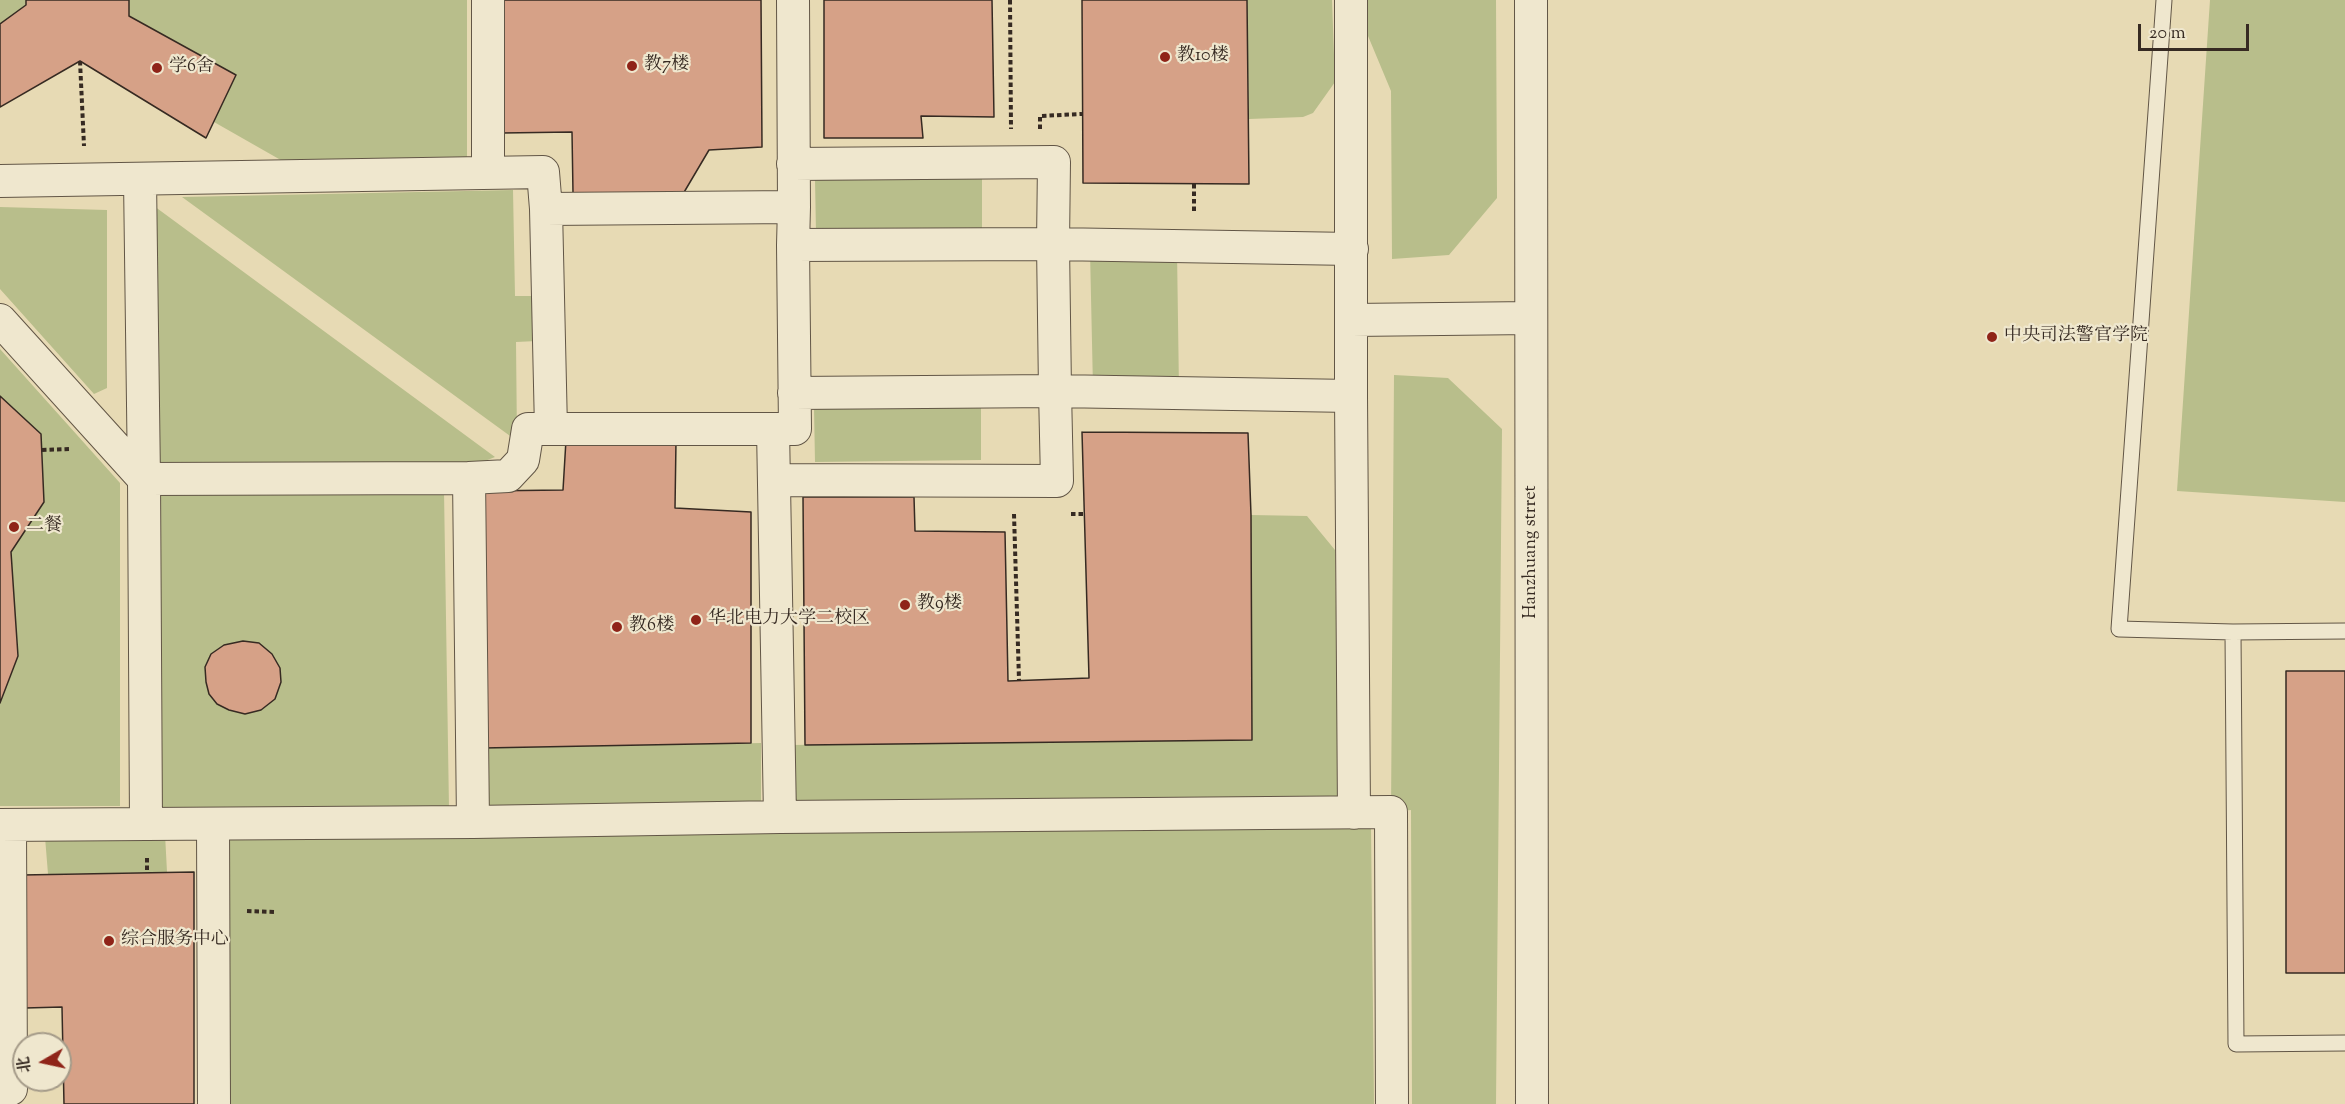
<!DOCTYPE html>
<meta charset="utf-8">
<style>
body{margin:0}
#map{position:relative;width:2345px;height:1104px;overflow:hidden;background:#e7dab4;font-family:"Sorts Mill Goudy","Noto Serif SC",serif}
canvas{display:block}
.north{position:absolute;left:12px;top:1032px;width:60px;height:60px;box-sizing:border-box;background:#efe7ce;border:2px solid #a59b89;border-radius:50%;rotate:261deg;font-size:16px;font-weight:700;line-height:24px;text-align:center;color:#362a22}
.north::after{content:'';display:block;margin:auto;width:21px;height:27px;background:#8f2418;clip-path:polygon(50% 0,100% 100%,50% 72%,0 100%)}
.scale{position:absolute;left:2138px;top:24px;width:111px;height:27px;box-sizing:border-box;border:3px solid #362a22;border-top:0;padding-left:8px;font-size:18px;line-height:21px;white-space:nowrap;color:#362a22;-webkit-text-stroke:4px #efe7ce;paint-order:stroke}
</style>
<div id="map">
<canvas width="2345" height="1104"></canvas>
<div class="north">北</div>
<div class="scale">20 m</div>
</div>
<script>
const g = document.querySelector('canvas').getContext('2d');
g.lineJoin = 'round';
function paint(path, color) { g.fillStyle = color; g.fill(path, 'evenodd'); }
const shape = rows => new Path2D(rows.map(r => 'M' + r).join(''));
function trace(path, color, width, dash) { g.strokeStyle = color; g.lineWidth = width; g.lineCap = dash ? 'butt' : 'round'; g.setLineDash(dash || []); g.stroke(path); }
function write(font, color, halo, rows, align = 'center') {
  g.font = font + ' "Sorts Mill Goudy","Noto Serif SC",serif'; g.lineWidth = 4.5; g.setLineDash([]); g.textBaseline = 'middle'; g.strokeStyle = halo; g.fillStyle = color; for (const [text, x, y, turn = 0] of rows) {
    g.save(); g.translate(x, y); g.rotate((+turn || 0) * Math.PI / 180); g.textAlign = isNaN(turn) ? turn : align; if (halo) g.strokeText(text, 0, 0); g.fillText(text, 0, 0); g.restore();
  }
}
paint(shape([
 [0,0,467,0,467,164,293,167,214,122,206,138,80,61,0,107],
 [1247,0,1332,0,1335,82,1313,113,1303,117,1249,119],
 [1353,0,1496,0,1497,198,1449,255,1392,259,1391,91],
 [2210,0,2345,0,2345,502,2177,491],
 [982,177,982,231,816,233,815,179],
 [513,190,515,296,538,296,537,341,516,342,517,441,182,197],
 [154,206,495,457,480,463,160,463],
 [0,207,107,210,107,388,94,394,0,289],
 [1090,251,1177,251,1179,390,1093,388],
 [0,349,120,483,120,806,0,806],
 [1394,375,1448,378,1502,429,1496,1104,1412,1104,1411,810,1391,812],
 [981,405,981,460,815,462,814,408],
 [444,491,449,809,161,809,160,493],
 [1251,515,1307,516,1335,550,1339,800,792,805,790,745,1251,740],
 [761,743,761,806,484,809,483,748],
 [1371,826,1374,1104,227,1104,226,833],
 [165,834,167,872,48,874,45,837]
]), '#b8be8b');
const building = shape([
 [26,0,129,0,129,16,236,75,206,138,80,61,0,107,0,24,26,5,26,0],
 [503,0,761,0,762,147,709,150,683,194,573,193,572,132,502,133,503,0],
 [824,0,992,0,994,117,921,116,923,138,824,138,824,0],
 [1082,0,1247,0,1249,184,1083,183,1082,0],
 [0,396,41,434,44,502,11,552,18,656,0,703,0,396],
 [1082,432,1248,433,1251,515,1252,740,805,745,803,497,914,497,915,531,1005,532,1008,681,1089,678,1082,432],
 [566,440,676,441,675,508,751,512,751,743,483,748,481,491,563,490,566,440],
 [243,641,259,643,272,654,280,668,281,682,275,699,261,710,245,714,229,710,217,704,209,694,206,682,205,667,211,654,224,645,243,641],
 [2286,671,2345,671,2345,973,2286,973,2286,671],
 [194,872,194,1104,64,1104,62,1007,25,1008,22,875,194,872]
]);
paint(building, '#d6a187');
trace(building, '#362a22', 1.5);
const lane = shape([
 [2164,0,2119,629,2233,632,2345,631],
 [2233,632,2236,1044,2345,1043]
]);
const street = shape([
 [1531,0,1532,1104],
 [793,164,1054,162,1053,244,1352,249],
 [488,173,488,0],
 [140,179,144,479,469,478],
 [0,181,543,172,546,209,794,207,793,0],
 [794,207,793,245,1053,244,1055,391,794,393],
 [546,209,551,429,795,429,793,245],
 [0,320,144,479,146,824,473,822],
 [1352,320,1531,318],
 [1351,396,1354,813],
 [551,429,528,429,523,460,508,476,469,478,473,822,780,817],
 [773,429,780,817,1391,812,1392,1104],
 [774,480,1057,481,1055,391,1351,396,1351,0],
 [213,824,214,1104],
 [0,825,146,824],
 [0,1089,11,1089,10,825]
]);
trace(lane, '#625646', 17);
trace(street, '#625646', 34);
trace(shape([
 [1010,0,1011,129],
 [80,61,84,146],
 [1040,129,1040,116,1082,114],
 [1194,184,1194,213],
 [42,450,69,449],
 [1014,514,1019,680],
 [1071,514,1084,514],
 [147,858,147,873],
 [247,911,276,912]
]), '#362a22', 4, [4.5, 3]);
trace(lane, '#efe7ce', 15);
trace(street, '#efe7ce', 32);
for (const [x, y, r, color] of [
 [1165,57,6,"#8f2418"],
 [632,66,6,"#8f2418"],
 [157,68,6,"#8f2418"],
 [1992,337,6,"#8f2418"],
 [14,527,6,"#8f2418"],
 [905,605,6,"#8f2418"],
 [696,620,6,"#8f2418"],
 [617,627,6,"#8f2418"],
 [109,941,6,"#8f2418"]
]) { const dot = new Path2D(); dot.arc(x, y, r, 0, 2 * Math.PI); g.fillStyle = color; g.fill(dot); trace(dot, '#efe7ce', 2); }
write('18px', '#362a22', '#efe7ce', [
 ["教10楼",1177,57],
 ["教7楼",644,66],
 ["学6舍",169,68],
 ["中央司法警官学院",2004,337],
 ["二餐",26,527],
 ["教9楼",917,605],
 ["华北电力大学二校区",708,620],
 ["教6楼",629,627],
 ["综合服务中心",121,941]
], 'left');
write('18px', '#362a22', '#efe7ce', [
 ["Hanzhuang strret",1532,552,-90]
]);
</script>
